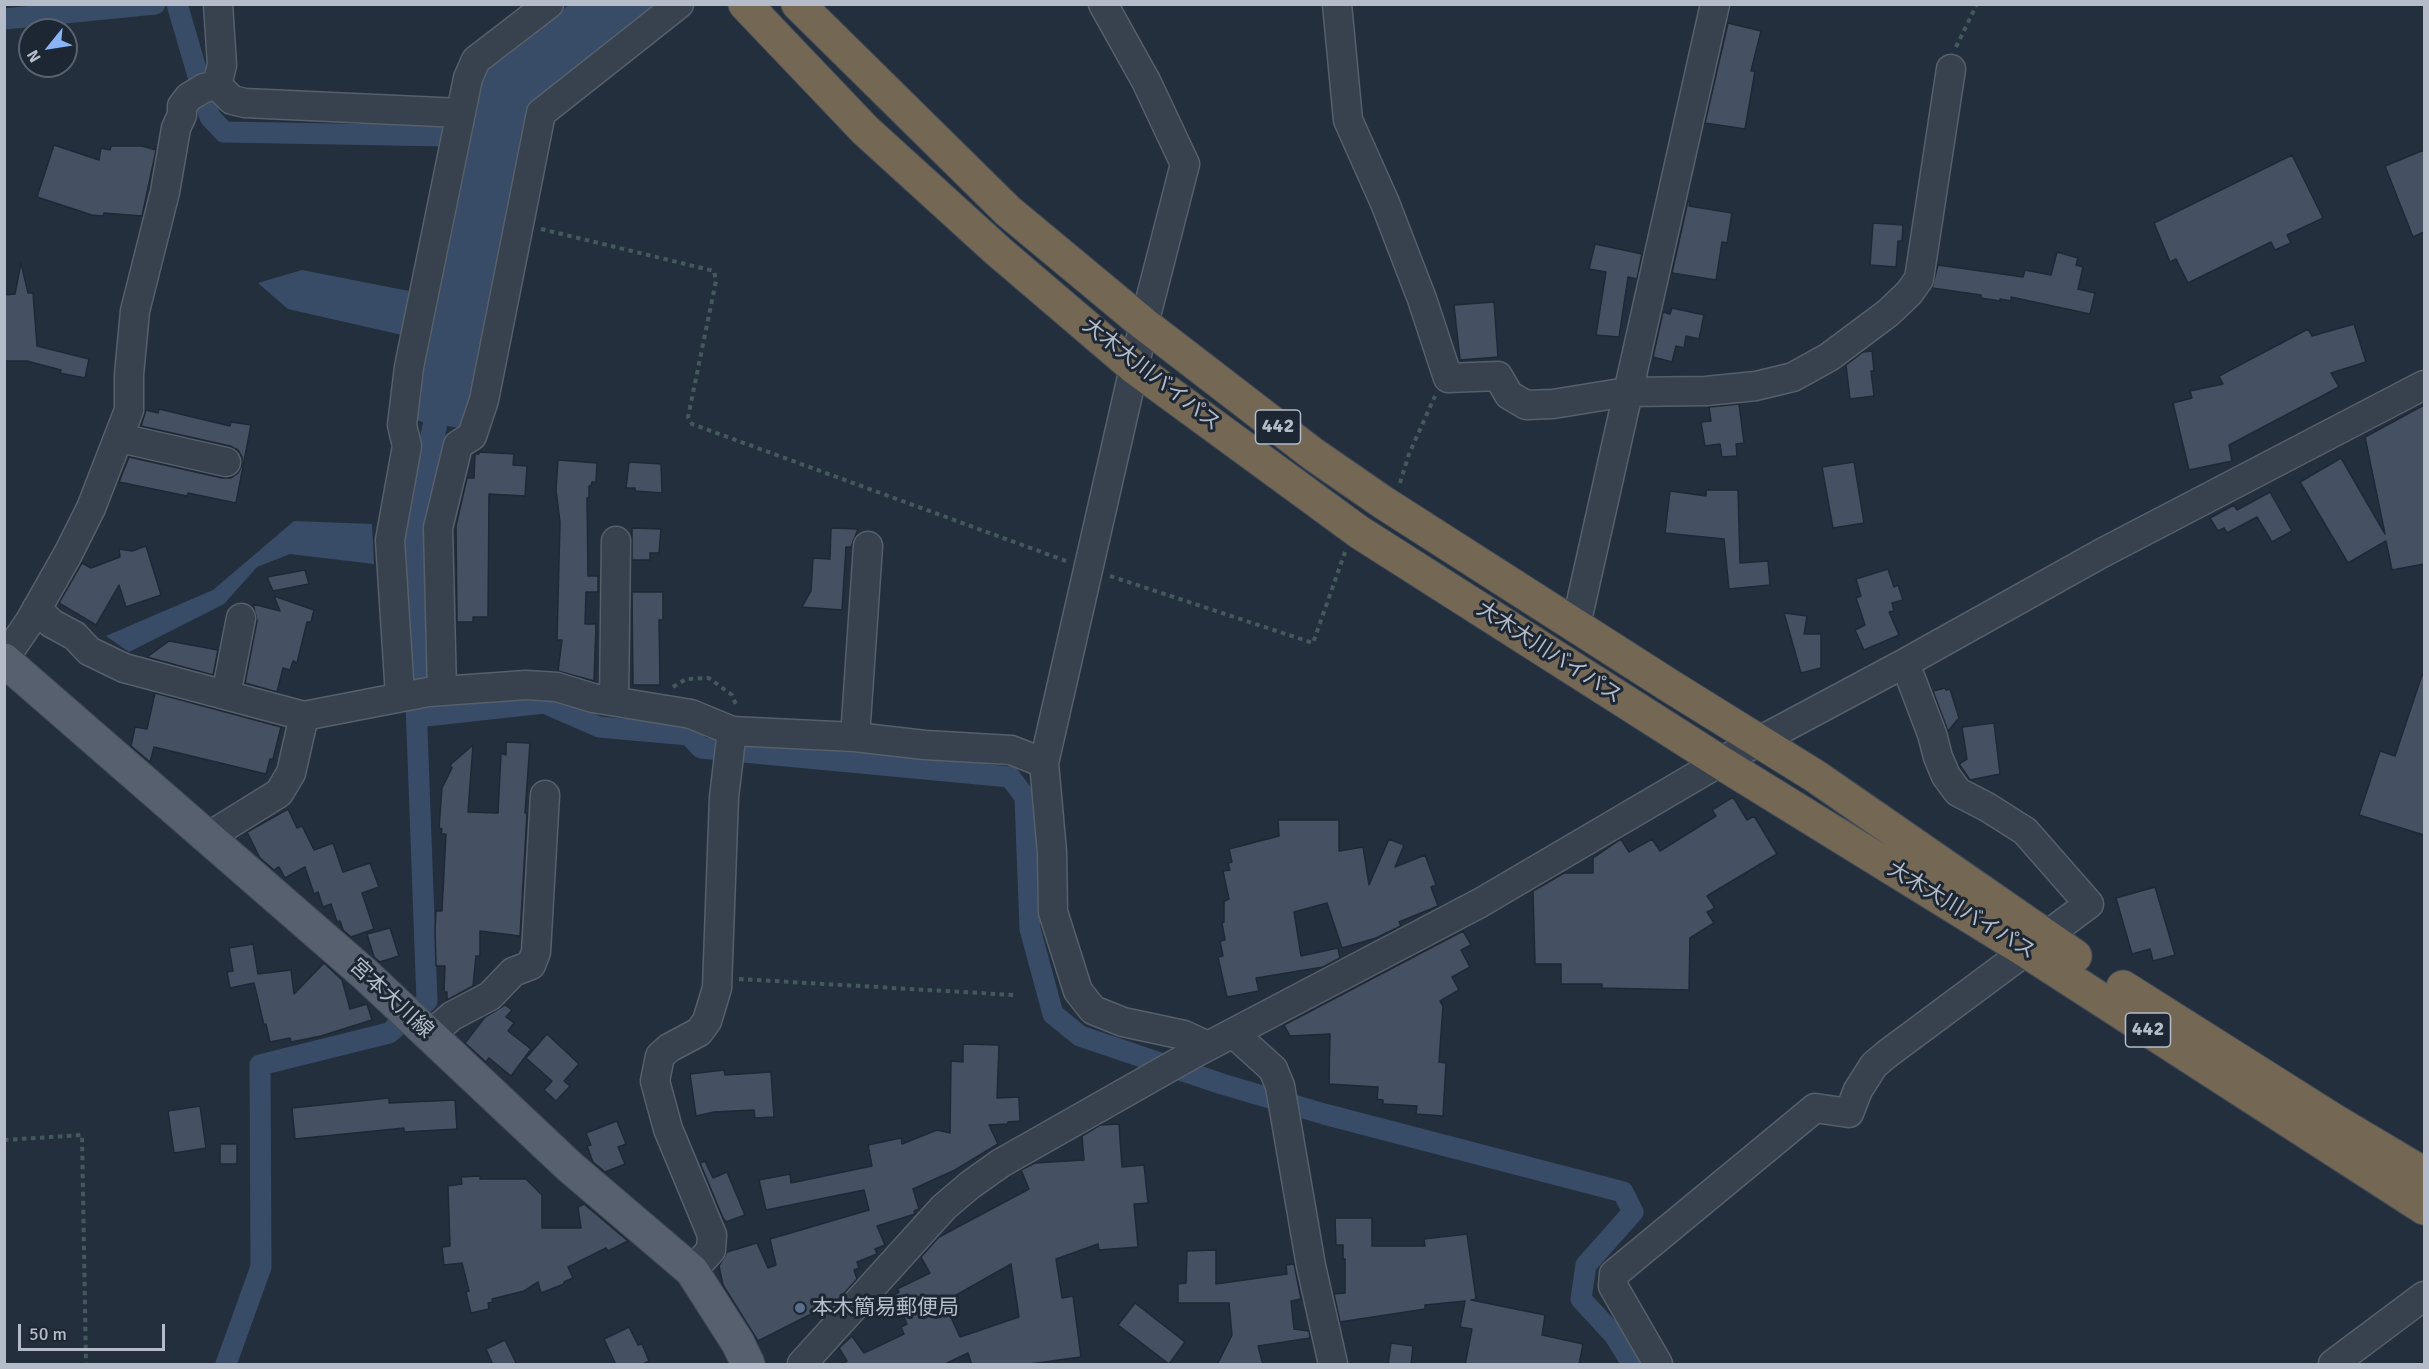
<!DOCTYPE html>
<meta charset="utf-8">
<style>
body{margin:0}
#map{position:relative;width:2429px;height:1369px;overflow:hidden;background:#242f3e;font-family:Signika,sans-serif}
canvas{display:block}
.frame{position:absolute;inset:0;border:6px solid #b4bcc9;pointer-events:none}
.north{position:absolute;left:18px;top:18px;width:60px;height:60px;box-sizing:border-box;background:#1d2633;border:2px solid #59626f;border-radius:50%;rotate:240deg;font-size:16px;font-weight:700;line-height:24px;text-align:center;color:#b4bcc9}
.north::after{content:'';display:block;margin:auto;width:21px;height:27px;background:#8ab4f8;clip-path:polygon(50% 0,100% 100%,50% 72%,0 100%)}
.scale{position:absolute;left:18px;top:1324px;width:147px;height:27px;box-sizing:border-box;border:3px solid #b4bcc9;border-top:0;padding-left:8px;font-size:18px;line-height:21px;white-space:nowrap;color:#b4bcc9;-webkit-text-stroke:4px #1d2633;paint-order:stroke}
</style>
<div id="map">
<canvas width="2429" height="1369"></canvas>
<div class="frame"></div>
<div class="north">N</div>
<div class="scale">50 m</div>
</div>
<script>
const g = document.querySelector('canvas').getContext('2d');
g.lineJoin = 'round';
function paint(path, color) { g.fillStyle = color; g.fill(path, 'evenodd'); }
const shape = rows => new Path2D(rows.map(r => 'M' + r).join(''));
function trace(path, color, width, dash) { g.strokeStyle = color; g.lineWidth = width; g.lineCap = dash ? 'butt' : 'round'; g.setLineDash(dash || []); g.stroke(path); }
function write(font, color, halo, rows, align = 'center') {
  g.font = font + ' Signika,"Noto Sans JP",sans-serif'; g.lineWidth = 6; g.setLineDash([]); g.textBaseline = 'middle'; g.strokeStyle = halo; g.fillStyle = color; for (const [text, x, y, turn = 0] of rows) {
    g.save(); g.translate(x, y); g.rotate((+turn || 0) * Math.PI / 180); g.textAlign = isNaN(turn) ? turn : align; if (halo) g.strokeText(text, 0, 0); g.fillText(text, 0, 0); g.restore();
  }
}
paint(shape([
 [569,5,663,5,532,104,466,425,460,428,447,426,425,540,428,685,411,687,401,529,423,422,416,420,413,416,480,71],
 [302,270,409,291,402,335,288,309,258,283],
 [294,521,372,524,374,564,290,554,257,567,224,604,129,652,106,636,213,590]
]), '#394c67');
trace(shape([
 [177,4,210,117,224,132,447,136],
 [4,19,155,4],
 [417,717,544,703,599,727,689,735,701,748,1010,777,1025,797,1030,929,1053,1014,1080,1036,1222,1084,1324,1114,1623,1192,1633,1212,1586,1265,1581,1299,1615,1336,1632,1364],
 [226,1364,261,1267,260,1065,389,1033,427,1001,416,703]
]), '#394c67', 21);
const building = shape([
 [1728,23,1761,31,1751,71,1755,71,1745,129,1705,123,1728,23],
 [54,145,99,160,101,148,110,150,111,146,142,146,156,150,142,216,104,213,103,216,92,215,37,197,54,145],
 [2424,150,2424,232,2413,237,2385,166,2424,150],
 [2292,155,2323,218,2287,235,2291,243,2275,250,2271,242,2188,283,2176,259,2170,262,2154,223,2292,155],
 [1688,201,1690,202,1689,206,1732,213,1727,243,1722,242,1716,280,1672,273,1688,201],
 [1873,223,1903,225,1902,241,1898,241,1896,267,1870,265,1873,223],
 [1595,244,1642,254,1637,279,1628,277,1619,337,1596,335,1606,272,1589,269,1595,244],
 [2057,252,2078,258,2076,265,2083,267,2078,289,2095,293,2090,314,2011,297,2011,301,2000,299,2000,301,1981,298,1981,295,1932,288,1938,265,2023,277,2025,270,2051,275,2057,252],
 [21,263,28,293,33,293,37,346,89,359,85,378,60,373,61,370,27,361,4,361,4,295,15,294,21,263],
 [1494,302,1498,357,1460,360,1454,305,1494,302],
 [1672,308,1704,315,1699,339,1686,336,1684,348,1676,346,1672,362,1653,357,1663,312,1670,314,1672,308],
 [2354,324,2366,362,2331,373,2339,387,2229,445,2232,461,2189,470,2173,403,2192,398,2190,391,2223,384,2219,376,2308,329,2312,336,2354,324],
 [1872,351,1874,371,1871,371,1874,396,1850,399,1846,365,1863,352,1872,351],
 [1739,404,1744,443,1736,444,1737,456,1722,457,1720,444,1705,446,1701,422,1711,421,1709,407,1739,404],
 [2424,405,2424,564,2392,570,2386,541,2348,563,2300,482,2341,458,2385,534,2365,437,2424,405],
 [159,409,230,426,231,422,251,425,236,503,188,493,187,496,119,482,129,457,222,478,231,478,238,473,242,465,242,457,238,450,230,446,141,426,146,410,158,413,159,409],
 [479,452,514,454,513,465,527,466,525,496,489,494,488,617,473,617,473,622,457,622,456,526,467,478,474,478,475,454,479,454,479,452],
 [558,460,597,463,596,482,592,482,591,486,589,486,589,498,587,498,588,576,598,576,598,592,586,592,585,624,596,624,594,681,558,671,562,640,557,640,560,522,556,490,558,460],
 [629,462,661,464,662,493,635,491,635,488,626,488,629,462],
 [1854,462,1864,523,1833,528,1822,467,1854,462],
 [1706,490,1738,490,1740,563,1768,561,1770,585,1729,589,1724,539,1665,533,1670,491,1706,496,1706,490],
 [2270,492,2292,531,2272,542,2257,517,2227,533,2224,528,2218,531,2210,518,2234,505,2237,510,2270,492],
 [632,528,661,529,659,553,650,553,650,560,632,560,632,528],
 [831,528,858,529,851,547,846,547,842,610,802,607,811,591,813,558,830,559,831,528],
 [146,546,161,595,126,607,119,585,96,625,59,603,82,563,91,568,120,557,119,549,132,551,146,546],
 [1888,569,1894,587,1898,585,1903,600,1892,603,1894,611,1889,612,1899,635,1864,650,1855,630,1865,625,1856,598,1861,596,1856,579,1888,569],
 [305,570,309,584,273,591,267,577,305,570],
 [632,592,663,592,663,620,659,620,660,685,633,685,632,592],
 [274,596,314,610,311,622,307,622,297,663,293,661,290,670,283,668,277,692,245,683,257,621,253,604,280,611,274,596],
 [1784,613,1807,616,1804,634,1821,634,1821,668,1801,673,1784,613],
 [169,641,218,650,213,675,147,657,169,641],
 [2422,675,2424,676,2424,835,2359,815,2380,751,2395,756,2422,675],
 [1945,688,1946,690,1950,689,1959,718,1948,731,1933,691,1945,688],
 [155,693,281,727,273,759,270,759,266,774,154,747,150,762,131,746,135,727,147,729,155,693],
 [1994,723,2000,774,1970,780,1959,764,1967,759,1962,727,1994,723],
 [506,742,530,743,525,813,527,813,520,936,480,931,480,956,476,956,473,986,447,1000,447,992,444,992,445,966,436,966,435,931,436,911,442,911,446,834,441,834,442,829,439,828,442,788,452,768,450,765,473,745,468,812,498,813,501,753,506,755,506,742],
 [1733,797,1747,820,1754,816,1777,854,1707,896,1715,908,1707,912,1714,923,1690,938,1689,990,1602,988,1602,984,1561,984,1561,964,1535,964,1533,891,1564,873,1593,873,1593,858,1621,839,1629,852,1652,839,1660,851,1716,816,1712,810,1733,797],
 [288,809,297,828,302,826,314,850,333,843,343,872,370,863,379,887,362,893,374,929,351,937,343,930,340,921,337,922,331,904,323,907,318,892,314,894,305,867,285,878,279,867,274,870,260,858,247,832,288,809],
 [1278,820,1339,820,1339,851,1363,847,1369,885,1389,839,1404,845,1395,867,1425,855,1436,885,1431,887,1438,906,1399,922,1401,926,1376,938,1342,948,1327,903,1294,912,1301,956,1338,948,1340,958,1323,967,1256,978,1259,991,1227,997,1218,957,1223,956,1220,941,1225,940,1222,923,1224,922,1224,901,1229,899,1223,871,1230,870,1228,863,1232,862,1229,849,1279,836,1278,820],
 [2155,887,2175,955,2153,961,2150,949,2132,954,2116,898,2155,887],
 [390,928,399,956,380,962,374,957,367,934,390,928],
 [1463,931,1471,945,1461,950,1470,967,1452,977,1459,990,1440,1001,1443,1006,1439,1062,1446,1063,1443,1116,1416,1114,1417,1106,1383,1104,1383,1100,1377,1099,1378,1087,1329,1084,1330,1034,1290,1036,1284,1025,1463,931],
 [253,944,258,974,291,970,294,994,324,963,342,980,350,1009,367,1004,372,1020,321,1036,291,1042,290,1038,270,1042,266,1024,264,1025,254,983,230,988,227,972,233,971,229,948,253,944],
 [505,1005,512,1010,506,1017,514,1023,508,1031,531,1049,511,1076,489,1058,486,1062,465,1043,485,1017,505,1005],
 [547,1034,579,1064,564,1081,570,1086,556,1101,544,1090,552,1081,526,1058,547,1034],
 [963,1044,999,1045,997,1098,1019,1097,1020,1121,1008,1122,1007,1124,989,1125,998,1144,955,1170,913,1189,919,1209,914,1211,915,1214,877,1226,885,1245,875,1249,877,1254,857,1262,859,1268,854,1270,857,1279,829,1310,827,1306,758,1341,723,1285,719,1266,727,1252,757,1243,768,1268,776,1265,770,1239,869,1210,864,1190,766,1210,759,1180,790,1174,791,1183,872,1166,868,1145,901,1138,902,1144,937,1130,950,1133,951,1061,963,1062,963,1044],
 [724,1070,725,1075,771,1072,774,1117,755,1118,754,1110,714,1112,696,1116,690,1074,724,1070],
 [389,1098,389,1103,455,1100,457,1129,404,1132,404,1128,295,1139,292,1108,389,1098],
 [200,1106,206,1148,174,1153,168,1111,200,1106],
 [617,1121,626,1144,618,1147,625,1164,605,1172,593,1162,587,1146,591,1145,586,1133,617,1121],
 [1119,1124,1122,1167,1144,1165,1148,1203,1134,1204,1138,1247,1099,1250,1098,1244,1056,1259,1062,1298,1073,1296,1081,1357,1022,1365,972,1365,968,1353,943,1365,839,1365,847,1361,839,1348,852,1336,864,1353,904,1334,901,1327,907,1324,894,1295,899,1292,897,1289,930,1273,921,1257,939,1237,1029,1189,1021,1170,1035,1163,1084,1160,1082,1136,1100,1125,1119,1124],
 [1011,1264,1019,1317,960,1337,944,1302,1011,1264],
 [220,1144,237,1144,237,1164,220,1164,220,1144],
 [705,1161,713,1178,727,1172,745,1215,726,1222,723,1218,700,1163,705,1161],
 [480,1176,480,1179,526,1179,542,1195,542,1228,581,1228,578,1207,584,1204,628,1241,608,1251,606,1248,568,1267,573,1278,564,1282,564,1284,541,1293,538,1282,524,1291,492,1299,493,1302,488,1303,489,1309,471,1313,466,1292,469,1291,462,1263,444,1265,442,1247,450,1246,448,1186,462,1184,461,1177,480,1176],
 [1335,1218,1372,1218,1372,1246,1425,1246,1424,1239,1467,1234,1476,1299,1471,1300,1545,1315,1542,1335,1583,1344,1579,1365,1465,1365,1472,1329,1460,1327,1465,1301,1425,1305,1425,1309,1340,1322,1334,1294,1345,1293,1345,1259,1343,1259,1343,1245,1336,1245,1335,1218],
 [1216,1250,1216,1284,1287,1274,1286,1265,1294,1264,1301,1299,1291,1301,1294,1329,1309,1331,1310,1338,1258,1346,1263,1365,1217,1365,1232,1335,1229,1303,1178,1303,1178,1284,1186,1283,1187,1251,1216,1250],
 [1135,1303,1185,1342,1169,1364,1118,1325,1135,1303],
 [629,1327,638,1345,642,1344,649,1361,641,1365,616,1365,604,1339,629,1327],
 [505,1340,517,1365,493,1365,486,1349,505,1340],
 [1391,1343,1413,1346,1411,1365,1388,1365,1391,1343]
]);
paint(building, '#455162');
trace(building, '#1f2835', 1.5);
const minor = shape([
 [1103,4,1146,81,1185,164,1144,324,1044,763,1052,852,1053,912,1078,991,1093,1010,1123,1022,1184,1035,1208,1046],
 [1337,4,1348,120,1385,203,1422,299,1448,378,1498,376,1509,395,1526,405,1553,404,1627,392,1706,391,1756,386,1793,377,1829,357,1888,313,1909,293,1919,279,1951,69],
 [217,85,232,100,245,103,461,113],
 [120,438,226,462],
 [37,608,51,623,75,636,89,651,124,668,304,716,428,692,526,685,557,687,593,698,691,714,732,731,855,737,925,745,1011,750,1044,763],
 [1576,625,1715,4],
 [4,659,30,621,68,554,91,508,129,410,129,375,135,311,165,192,176,128,182,115,182,106,189,97,204,88,217,85,222,65,218,4],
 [442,691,438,528,458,445,472,436,484,400,541,113,679,4],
 [226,695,241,618],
 [400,696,390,540,407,446,402,425,409,367,468,78,476,60,549,4],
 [614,701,616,541],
 [855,737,868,546],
 [208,837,279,793,291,773,304,716],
 [1233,1033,1273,1069,1280,1086,1311,1266,1333,1364],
 [430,1035,452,1016,490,996,513,972,531,965,536,952,545,795],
 [692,1271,711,1250,712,1235,668,1129,655,1081,660,1056,669,1048,699,1032,707,1021,717,988,724,797,732,731],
 [802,1364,944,1207,970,1185,1001,1163,1193,1054,1480,903,1720,762,1905,663,2102,553,2424,385],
 [1658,1364,1613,1286,1614,1274,1815,1108,1849,1113,1858,1090,1874,1065,1887,1054,2089,904,2025,831,1987,807,1958,792,1946,776,1938,757,1932,734,1905,663],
 [2333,1364,2424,1296]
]);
const major = shape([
 [4,660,366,975,570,1167,692,1271,738,1343,748,1364]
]);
const highway = shape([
 [745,4,865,130,998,251,1135,368,1359,532,1720,762,2026,951,2424,1208],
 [798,4,1008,211,1144,324,1313,454,1384,503,1670,686,1815,776,2075,956],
 [2123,987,2335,1121,2424,1174]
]);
trace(minor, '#565f6c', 31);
trace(major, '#414a57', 35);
trace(highway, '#434c59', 35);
trace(shape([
 [1956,47,1977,4],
 [541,229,714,271,716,281,688,417,692,424,1066,561],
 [1400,483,1409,454,1435,396],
 [1110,576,1313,643,1345,552],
 [673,687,686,679,709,678,732,695,737,707],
 [739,979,1014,995],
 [4,1140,82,1135,86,1364]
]), '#44595c', 4, [4.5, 4.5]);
trace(minor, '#38414e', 28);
trace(major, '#56606e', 33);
trace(highway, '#746855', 33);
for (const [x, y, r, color] of [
 [800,1308,6,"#5c6f8a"]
]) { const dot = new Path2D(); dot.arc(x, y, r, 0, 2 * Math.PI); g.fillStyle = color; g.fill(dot); trace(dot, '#1d2633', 2); }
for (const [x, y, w] of [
 [1278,427,45],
 [2148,1030,45]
]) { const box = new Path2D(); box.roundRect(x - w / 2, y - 17, w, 34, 4.5); g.fillStyle = '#1d2633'; g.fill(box); trace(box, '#b4bcc9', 1.5); }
write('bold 20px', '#b4bcc9', null, [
 ["442",1278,427],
 ["442",2148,1030]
]);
write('21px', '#b4bcc9', '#1d2633', [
 ["大木大川バイパス",1151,375,38],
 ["大木大川バイパス",1549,653,33],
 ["大木大川バイパス",1961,911,31],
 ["宮本大川線",391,999,43]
]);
write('21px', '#b4bcc9', '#1d2633', [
 ["本木簡易郵便局",812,1308]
], 'left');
</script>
